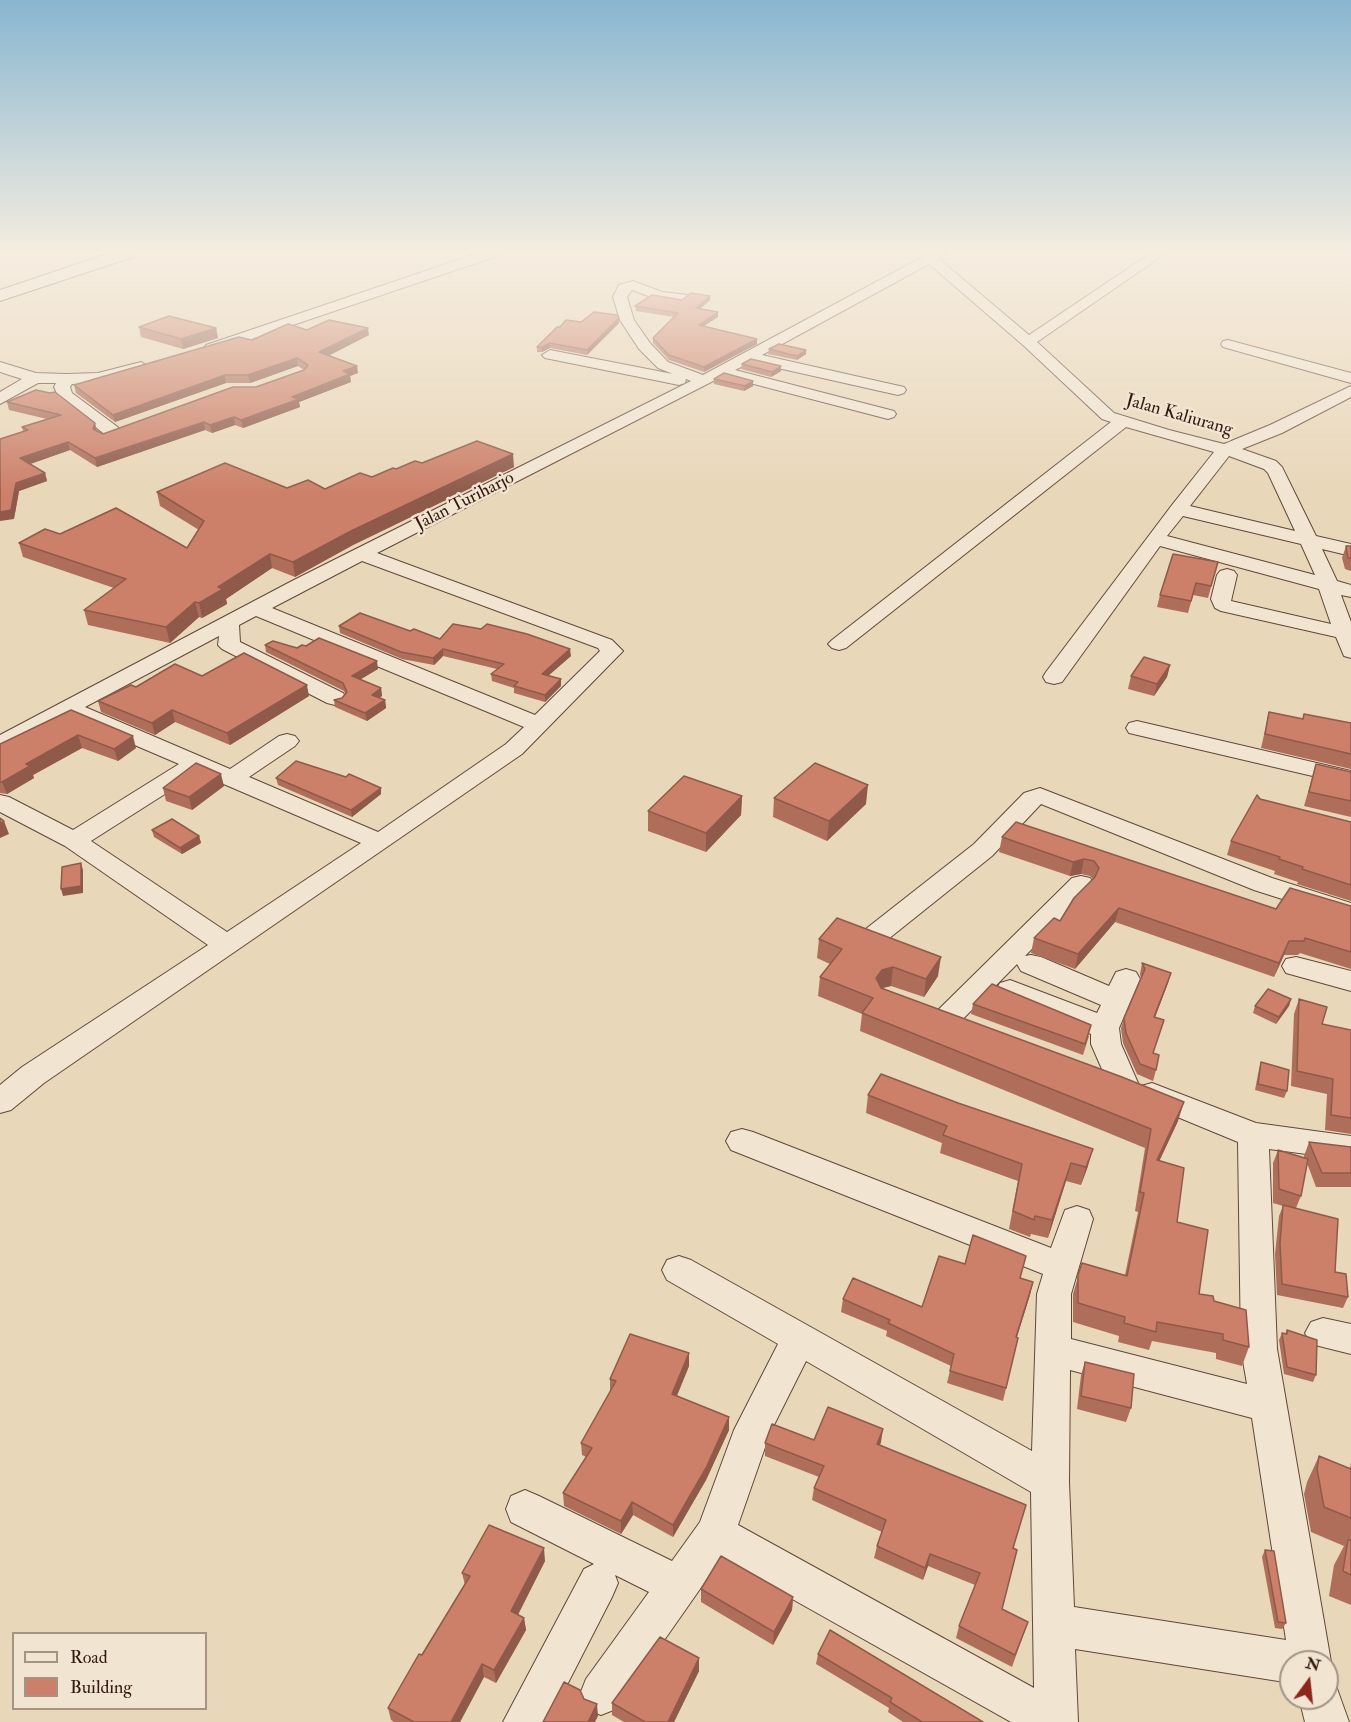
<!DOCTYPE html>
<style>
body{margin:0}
#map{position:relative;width:1351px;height:1722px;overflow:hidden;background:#e9d7b9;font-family:"IM FELL Double Pica",serif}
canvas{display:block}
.legend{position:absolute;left:12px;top:1632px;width:195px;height:78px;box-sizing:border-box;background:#f1e5d2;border:2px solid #a59384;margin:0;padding:8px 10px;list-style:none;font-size:18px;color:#33190e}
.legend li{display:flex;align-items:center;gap:12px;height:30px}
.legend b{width:30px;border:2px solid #a59384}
.north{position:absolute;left:1279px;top:1650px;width:60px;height:60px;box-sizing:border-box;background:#f1e5d2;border:2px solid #a59384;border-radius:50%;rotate:15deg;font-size:16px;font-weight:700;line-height:24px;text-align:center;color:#33190e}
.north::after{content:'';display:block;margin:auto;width:21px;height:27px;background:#8f2418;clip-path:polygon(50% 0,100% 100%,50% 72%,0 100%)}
</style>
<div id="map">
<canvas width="1351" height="1722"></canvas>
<ul class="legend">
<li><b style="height:8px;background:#f1e5d2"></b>Road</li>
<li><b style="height:16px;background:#cc8069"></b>Building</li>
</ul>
<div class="north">N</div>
</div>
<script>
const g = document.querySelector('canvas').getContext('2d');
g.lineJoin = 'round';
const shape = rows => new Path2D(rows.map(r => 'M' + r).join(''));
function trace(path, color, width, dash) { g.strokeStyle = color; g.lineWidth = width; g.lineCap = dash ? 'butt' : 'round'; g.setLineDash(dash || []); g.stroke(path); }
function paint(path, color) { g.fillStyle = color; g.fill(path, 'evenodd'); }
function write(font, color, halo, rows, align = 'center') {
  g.font = font + ' "IM FELL Double Pica",serif'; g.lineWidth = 5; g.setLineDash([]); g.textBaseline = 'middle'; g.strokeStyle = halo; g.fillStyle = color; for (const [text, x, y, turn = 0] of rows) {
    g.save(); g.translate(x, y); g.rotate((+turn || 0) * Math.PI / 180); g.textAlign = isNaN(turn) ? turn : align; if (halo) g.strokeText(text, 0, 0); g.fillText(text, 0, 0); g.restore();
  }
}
const minor = shape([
 [479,253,498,253,497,256,216,351,206,351,204,348,206,345,479,253],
 [930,253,946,253,939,259,1029,335,1151,253,1166,253,1037,342,1114,413,1169,430,1224,444,1270,425,1351,386,1351,397,1282,433,1242,449,1276,461,1282,467,1316,536,1351,544,1351,556,1322,549,1337,581,1351,585,1351,597,1341,595,1351,622,1351,658,1344,656,1336,637,1221,611,1215,608,1211,599,1217,575,1220,571,1227,569,1234,571,1237,575,1231,601,1331,624,1319,589,1160,546,1062,682,1054,684,1046,682,1043,677,1046,672,1172,505,1214,452,1126,427,846,648,839,650,832,648,828,644,832,640,1111,422,1102,419,1023,345,929,264,762,355,904,387,906,390,904,393,898,395,751,362,735,370,894,411,896,414,894,417,888,419,723,376,377,553,612,640,623,651,522,754,44,1083,11,1110,0,1113,0,1085,22,1067,208,945,65,846,0,812,0,795,9,797,73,830,179,764,69,717,8,749,0,751,0,735,292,581,691,381,686,379,685,383,679,385,545,358,542,355,550,350,673,374,658,368,639,349,620,320,613,297,619,285,633,281,662,292,687,295,689,298,682,302,659,300,632,290,627,297,634,320,650,343,668,362,703,375,930,253],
 [1229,456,1264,469,1268,473,1295,531,1190,506,1229,456],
 [1183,516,1301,544,1315,575,1167,536,1183,516],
 [362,561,598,648,600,651,535,715,272,608,362,561],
 [256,616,524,727,506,744,378,832,249,777,295,746,299,741,295,736,287,734,279,736,230,769,85,707,219,636,218,645,222,649,327,703,335,705,343,703,346,698,343,693,240,642,239,625,256,616],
 [198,773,361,843,227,932,91,841,198,773],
 [1228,340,1351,373,1351,383,1223,347,1221,344,1223,341,1228,340],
 [0,362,36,373,66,374,98,373,141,362,149,367,146,370,98,383,72,384,70,387,72,393,119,428,121,432,119,436,113,437,107,436,59,398,54,387,56,383,38,383,0,404,0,392,22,379,0,372,0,362],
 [1137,721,1351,771,1351,785,1129,733,1126,728,1129,723,1137,721],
 [1040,788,1272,878,1351,903,1351,921,1254,890,1041,804,992,856,887,940,877,943,867,940,864,934,867,928,974,844,1024,793,1040,788],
 [1081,876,1090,878,1094,884,1090,890,1025,956,1031,955,1041,957,1109,986,1116,972,1126,969,1136,972,1140,979,1119,1028,1121,1044,1138,1083,1134,1091,1123,1094,1112,1091,1108,1083,1091,1044,1091,1034,1000,997,996,990,1000,983,1010,980,1097,1013,1101,1005,1021,971,1017,964,955,1027,945,1030,935,1027,931,1020,935,1013,1072,878,1081,876],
 [1296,957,1351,971,1351,991,1286,973,1282,966,1286,959,1296,957],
 [1152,1083,1256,1123,1351,1136,1351,1160,1269,1149,1277,1349,1331,1662,1327,1672,1327,1662,1291,1662,1291,1683,1075,1649,1078,1722,1011,1722,721,1559,616,1709,601,1715,586,1709,580,1694,586,1679,649,1592,615,1575,618,1583,612,1597,548,1722,503,1722,584,1569,594,1564,511,1522,506,1509,511,1496,525,1490,539,1496,672,1561,700,1522,734,1430,778,1344,667,1280,662,1270,667,1260,679,1256,691,1260,1032,1451,1037,1294,1043,1274,731,1150,726,1141,731,1132,742,1129,753,1132,1051,1248,1065,1210,1077,1206,1089,1210,1093,1219,1071,1294,1071,1339,1247,1384,1241,1349,1238,1142,1141,1102,1137,1094,1141,1086,1152,1083],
 [806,1361,1031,1492,1034,1688,738,1525,770,1433,806,1361],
 [1070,1370,1252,1418,1286,1640,1074,1607,1069,1482,1070,1370],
 [1323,1318,1351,1324,1351,1354,1311,1344,1305,1333,1311,1322,1323,1318],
 [1327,1680,1335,1683,1349,1722,1305,1722,1299,1698,1327,1698,1327,1680]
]);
const secondary = shape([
 [110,253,135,253,133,257,0,301,0,290,110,253]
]);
trace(minor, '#604839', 2);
trace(secondary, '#33190e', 2);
paint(minor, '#f1e5d2');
paint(secondary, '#f1e5d2');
paint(shape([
 [710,296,710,300,700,309,718,312,718,317,704,326,757,344,704,372,669,360,653,343,653,338,674,317,636,311,635,306],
 [581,322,619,323,587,355,550,348,542,352,537,352,537,347,560,327],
 [139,327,216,328,218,338,183,349,141,337],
 [307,330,369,335,328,356,358,373,350,376,351,382,299,402,300,407,243,428,235,425,212,433,205,430,97,467,70,450,29,464,45,473,47,481,19,491,14,519,23,431,22,427,47,419,9,410,7,402,36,390,103,434,256,387,304,370,298,366,250,383,226,383,115,422,76,393,74,385,252,340],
 [769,349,806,350,806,354,797,360,768,354],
 [742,364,781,366,781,371,771,377,741,369],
 [714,379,753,386,744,391,714,384],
 [422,463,514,467,353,545,295,577,272,568,226,599,227,604,202,618,199,617,170,643,88,625,84,610,114,588,23,557,19,543,60,534,187,548,199,530,160,506,157,492,287,488,325,489,372,477,396,469],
 [1346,546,1351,546,1351,571,1345,569,1342,558],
 [1218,562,1208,598,1193,595,1188,613,1157,607,1160,595],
 [339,626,410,631,440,639,571,656,548,676,561,686,545,702,514,693,514,688,492,681,491,674,497,669,443,656,434,665,402,659,340,633],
 [265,645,297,648,378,669,360,679,381,688,382,696,379,698,385,700,386,708,367,721,335,707,334,700,342,698,345,694,344,691,266,652],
 [1170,665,1167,677,1154,696,1128,689,1131,676],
 [202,676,309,696,230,745,175,722,155,735,101,712,98,701,136,687],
 [71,710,136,748,118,761,82,748,33,775,34,778,7,794,0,793,0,744],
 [1269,712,1303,719,1304,714,1351,723,1351,769,1261,748,1266,726],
 [1316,764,1351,772,1351,817,1304,806],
 [276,778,381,788,381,794,352,817,278,785],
 [224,786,192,810,166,801,163,788],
 [742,796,741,815,706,852,648,831,648,811],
 [774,798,866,804,827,841,773,817],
 [1260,799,1351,822,1351,901,1297,884,1298,882,1274,874,1275,871,1227,855,1231,841],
 [152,830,199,836,201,843,182,854,154,837],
 [1002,837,1276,909,1351,906,1351,969,1300,953,1298,955,1284,955,1274,977,1115,922,1075,969,1031,953,1034,938,1060,921,1093,879,1090,876,1081,874,1070,876,999,852],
 [819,939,938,976,924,997,891,986,881,988,1178,1121,1159,1161,1177,1222,1199,1294,1214,1301,1249,1347,1242,1366,1216,1359,1216,1353,1152,1341,1149,1350,1118,1342,1119,1336,1073,1322,1073,1294,1082,1263,1125,1275,1138,1212,1135,1211,1145,1148,860,1031,862,1014,818,996,820,977,830,964,817,958],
 [1142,963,1171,973,1168,983,1155,1017,1164,1020,1153,1053,1156,1070,1153,1081,1137,1074,1123,1043,1121,1028,1124,1018,1141,978,1140,974],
 [1291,999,1289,1006,1276,1024,1253,1013,1255,1006],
 [1299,999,1322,1024,1351,1030,1351,1134,1325,1130,1327,1094,1291,1086,1294,1014],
 [973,1004,1089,1036,1083,1055,971,1014],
 [1261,1062,1287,1091,1284,1098,1255,1090,1259,1069],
 [868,1095,1088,1166,1081,1185,1066,1181,1048,1238,1031,1234,1030,1237,1009,1229,1018,1181,940,1153,942,1143,866,1113],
 [1309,1142,1351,1147,1351,1187,1316,1187,1307,1163,1301,1196,1296,1208,1335,1272,1348,1297,1343,1308,1277,1295,1275,1254,1279,1216,1283,1206,1273,1203,1273,1163,1278,1150,1304,1158,1304,1156],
 [965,1264,1020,1278,1030,1295,1016,1337,1018,1338,1003,1401,947,1383,951,1366,886,1336,887,1331,841,1312,843,1299,922,1307],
 [1287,1330,1316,1375,1313,1382,1284,1374,1279,1340,1282,1333,1285,1334],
 [1085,1362,1131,1408,1126,1422,1077,1409,1081,1375],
 [689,1366,677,1396,729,1417,729,1430,706,1480,673,1537,633,1515,621,1534,564,1506,563,1493,586,1457,582,1455,581,1443,610,1392,610,1379],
 [814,1440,881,1442,880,1445,1013,1548,1002,1609,1028,1622,1012,1667,956,1638,959,1626,975,1585,928,1566,923,1580,874,1558,877,1546,882,1532,812,1500,814,1488,819,1477,765,1456,765,1443],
 [1319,1456,1350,1468,1351,1462,1351,1605,1329,1596,1334,1565,1344,1546,1311,1532,1304,1494,1307,1482],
 [1265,1550,1286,1623,1282,1629,1275,1628,1262,1557],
 [545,1561,518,1615,524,1618,526,1630,496,1683,484,1677,460,1722,394,1722,391,1720,388,1708,465,1585,462,1573],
 [701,1589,793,1597,792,1610,773,1645,701,1602],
 [818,1654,983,1722,903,1722,888,1712,889,1708,816,1664],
 [699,1671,674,1722,624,1722,612,1715,612,1703]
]), '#af6e5a');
paint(shape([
 [710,296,710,300,696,312,696,308],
 [718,312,718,317,699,329,699,325],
 [619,318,619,323,587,355,587,350],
 [216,328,218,338,183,349,181,339],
 [368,328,369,335,320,360,319,352],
 [757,339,757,344,704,372,704,367],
 [550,343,550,348,542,352,542,347],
 [806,350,806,354,797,360,797,356],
 [297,358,298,366,250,383,248,375],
 [357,366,358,373,350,376,351,382,299,402,300,407,243,428,241,420,343,371],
 [781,366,781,371,771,377,772,372],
 [225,375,226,383,115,422,113,415],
 [753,381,753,386,744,391,745,386],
 [234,417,235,425,212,433,210,425],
 [204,422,205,430,97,467,95,458],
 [95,423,97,431,93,429],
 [68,442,70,450,22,467,20,458],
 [513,454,514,467,353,545,295,577,293,562,351,531],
 [45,473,47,481,19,491,14,519,0,521,0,512,16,483],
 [270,554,272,568,226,599,227,604,202,618,199,603,218,587],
 [195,602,199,617,170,643,166,627],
 [443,649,443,656,434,665,433,658],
 [570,649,571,656,542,681,542,674],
 [377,661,378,669,353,684,352,676],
 [1170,665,1167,677,1154,696,1157,684],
 [561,679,561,686,545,702,545,695],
 [307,685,309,696,230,745,227,733],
 [381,688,382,696,373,702,372,695],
 [385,700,386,708,367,721,365,713],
 [172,710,175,722,155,735,152,723],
 [78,735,82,748,33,775,34,778,7,794,2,782,26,764],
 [133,736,136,748,118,761,114,749],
 [221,774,224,786,192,810,189,797],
 [868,785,866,804,827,841,829,821],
 [381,788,381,794,352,817,351,810],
 [742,796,741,815,706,852,706,833],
 [4,821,9,834,0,838,0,824],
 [199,836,201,843,182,854,180,848],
 [1084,859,1081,874,1070,876,1073,862],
 [81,863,83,870,83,893,63,896,61,889],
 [1119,908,1115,922,1075,969,1078,954],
 [1289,941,1284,955,1274,977,1279,963],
 [941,957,938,976,924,997,926,979],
 [893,967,891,986,879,989,876,978,882,970],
 [1171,973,1168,983,1151,1028,1154,1017],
 [1291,999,1289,1006,1276,1024,1279,1017],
 [1184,1102,1178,1121,1151,1179,1157,1160],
 [1093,1149,1088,1166,1081,1185,1086,1167],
 [1071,1163,1066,1181,1048,1238,1052,1220],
 [1033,1282,1030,1295,1013,1350,1016,1337],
 [689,1353,689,1366,672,1407,672,1394],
 [729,1417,729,1430,706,1480,673,1537,673,1525],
 [883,1429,881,1442,875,1456,877,1444],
 [632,1502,633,1515,621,1534,621,1521],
 [544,1548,545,1561,513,1624,511,1611],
 [930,1554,928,1566,923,1580,925,1568],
 [793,1597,792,1610,773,1645,774,1632],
 [524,1618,526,1630,496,1683,494,1670],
 [699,1658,699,1671,674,1722,668,1722],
 [482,1664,484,1677,460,1722,451,1722],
 [597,1704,598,1716,595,1722,588,1722]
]), '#8f5a4a');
const building = shape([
 [691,293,710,296,696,308,718,312,699,325,757,339,704,367,669,355,653,338,678,313,635,306,652,295,682,300,691,293],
 [594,312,617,315,619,318,587,350,550,343,542,347,537,347,557,327,560,327,566,320,581,322,594,312],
 [169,316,216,328,181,339,139,327,169,316],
 [329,320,368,328,319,352,357,366,343,371,350,374,292,397,299,399,241,420,234,417,210,425,204,422,95,458,68,442,20,458,45,473,16,483,11,510,0,512,0,439,28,430,22,427,61,415,7,402,36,390,50,393,55,392,95,423,93,429,103,434,233,387,256,387,304,370,308,365,297,358,248,375,225,375,113,415,74,385,239,337,252,340,288,324,307,330,329,320],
 [779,344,806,350,797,356,769,349,779,344],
 [751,359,781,366,772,372,742,364,751,359],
 [724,373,753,381,745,386,714,379,724,373],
 [477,441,513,454,351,531,293,562,270,554,218,587,223,589,199,603,195,602,166,627,84,610,126,579,19,543,45,529,60,534,116,508,187,548,204,521,157,492,225,463,287,488,308,480,325,489,360,473,372,477,393,468,396,469,415,461,422,463,477,441],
 [1346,546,1351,546,1351,558,1348,558,1346,546],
 [1173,554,1218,562,1211,586,1196,583,1191,601,1160,595,1173,554],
 [360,613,410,631,414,629,440,639,453,624,481,629,487,624,527,634,570,649,542,674,561,679,545,695,514,686,518,682,491,674,504,664,443,649,433,658,401,652,339,626,360,613],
 [319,638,377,661,352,676,381,688,372,695,385,700,365,713,334,700,342,698,347,692,343,683,265,645,273,641,297,648,302,645,306,646,319,638],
 [244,653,307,685,227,733,172,710,152,723,98,701,131,685,136,687,175,664,202,676,244,653],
 [1144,657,1170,665,1157,684,1131,676,1144,657],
 [71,710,133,736,114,749,78,735,26,764,30,766,2,782,0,782,0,744,71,710],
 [1269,712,1303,719,1304,714,1351,723,1351,754,1265,734,1269,712],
 [296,761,346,777,349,774,381,788,351,810,276,778,296,761],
 [196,763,221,774,189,797,163,788,196,763],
 [815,763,868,785,829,821,774,798,815,763],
 [1316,764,1351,772,1351,801,1309,792,1316,764],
 [684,776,742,796,706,833,648,811,684,776],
 [1257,795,1260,799,1351,822,1351,885,1302,869,1303,867,1279,859,1280,857,1231,841,1257,795],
 [0,818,4,821,0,824,0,818],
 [172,819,199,836,180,848,152,830,172,819],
 [1016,822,1276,909,1290,888,1351,906,1351,952,1305,938,1304,941,1289,941,1279,963,1119,908,1078,954,1034,938,1054,918,1060,921,1074,898,1095,877,1099,868,1094,861,1084,859,1073,862,1002,837,1016,822],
 [81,863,81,886,61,889,62,867,81,863],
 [837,918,941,957,926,979,893,967,882,970,876,978,881,988,1122,1077,1184,1102,1157,1160,1184,1168,1177,1222,1208,1230,1199,1294,1213,1296,1214,1301,1246,1310,1249,1347,1223,1340,1223,1334,1157,1322,1156,1332,1124,1323,1125,1317,1078,1303,1078,1275,1082,1263,1127,1276,1144,1193,1140,1192,1151,1129,862,1013,873,998,820,977,842,949,819,939,837,918],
 [1142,963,1171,973,1154,1017,1164,1020,1153,1053,1159,1055,1156,1070,1140,1064,1126,1033,1124,1018,1145,969,1142,963],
 [992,984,1091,1025,1085,1044,973,1004,992,984],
 [1268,989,1291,999,1279,1017,1255,1006,1268,989],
 [1299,999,1327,1007,1322,1024,1351,1030,1351,1118,1331,1115,1333,1079,1297,1071,1299,999],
 [1261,1062,1289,1070,1287,1091,1258,1084,1261,1062],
 [881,1074,958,1103,1093,1149,1086,1167,1071,1163,1052,1220,1035,1216,1034,1220,1013,1211,1022,1164,943,1135,947,1126,868,1095,881,1074],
 [1309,1142,1351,1147,1351,1173,1322,1173,1309,1142],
 [1278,1150,1308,1159,1301,1196,1279,1189,1278,1150],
 [1283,1205,1338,1219,1335,1272,1346,1274,1348,1297,1282,1284,1280,1243,1283,1205],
 [973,1235,1026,1256,1020,1278,1033,1282,1016,1337,1018,1338,1006,1388,950,1371,954,1354,888,1323,890,1320,843,1299,853,1278,922,1307,939,1256,965,1264,973,1235],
 [1287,1330,1317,1340,1316,1375,1287,1367,1282,1333,1287,1334,1287,1330],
 [630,1334,689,1353,672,1394,729,1417,706,1468,673,1525,632,1502,621,1521,563,1493,592,1448,581,1443,616,1381,610,1379,630,1334],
 [1085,1362,1134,1374,1131,1408,1081,1396,1085,1362],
 [828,1407,883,1429,877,1444,1026,1505,1013,1548,1017,1550,1002,1609,1028,1622,1015,1655,959,1626,980,1573,930,1554,925,1568,877,1546,886,1520,814,1488,824,1466,765,1443,772,1424,814,1440,828,1407],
 [1319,1456,1351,1469,1351,1518,1324,1507,1317,1469,1319,1456],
 [489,1525,544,1548,511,1611,524,1618,494,1670,482,1664,451,1722,414,1722,388,1708,419,1654,422,1655,470,1576,462,1573,489,1525],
 [1348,1540,1351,1540,1351,1575,1343,1571,1348,1540],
 [1265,1550,1274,1551,1286,1623,1278,1622,1265,1550],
 [721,1556,793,1597,774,1632,701,1589,721,1556],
 [830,1630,983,1722,922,1722,890,1702,892,1698,818,1654,830,1630],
 [660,1637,699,1658,668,1722,645,1722,612,1703,660,1637],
 [564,1682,580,1690,584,1699,597,1704,588,1722,543,1722,564,1682]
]);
paint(building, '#cc8069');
trace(building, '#8f5a4a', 1.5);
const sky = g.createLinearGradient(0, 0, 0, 494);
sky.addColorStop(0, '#88b6d0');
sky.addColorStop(0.51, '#f5ede0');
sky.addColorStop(1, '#f5ede000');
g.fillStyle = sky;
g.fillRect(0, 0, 1351, 494);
write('18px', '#33190e', '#f1e5d2', [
 ["Jalan Kaliurang",1179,416,16],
 ["Jalan Turiharjo",465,502,-27]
]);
</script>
